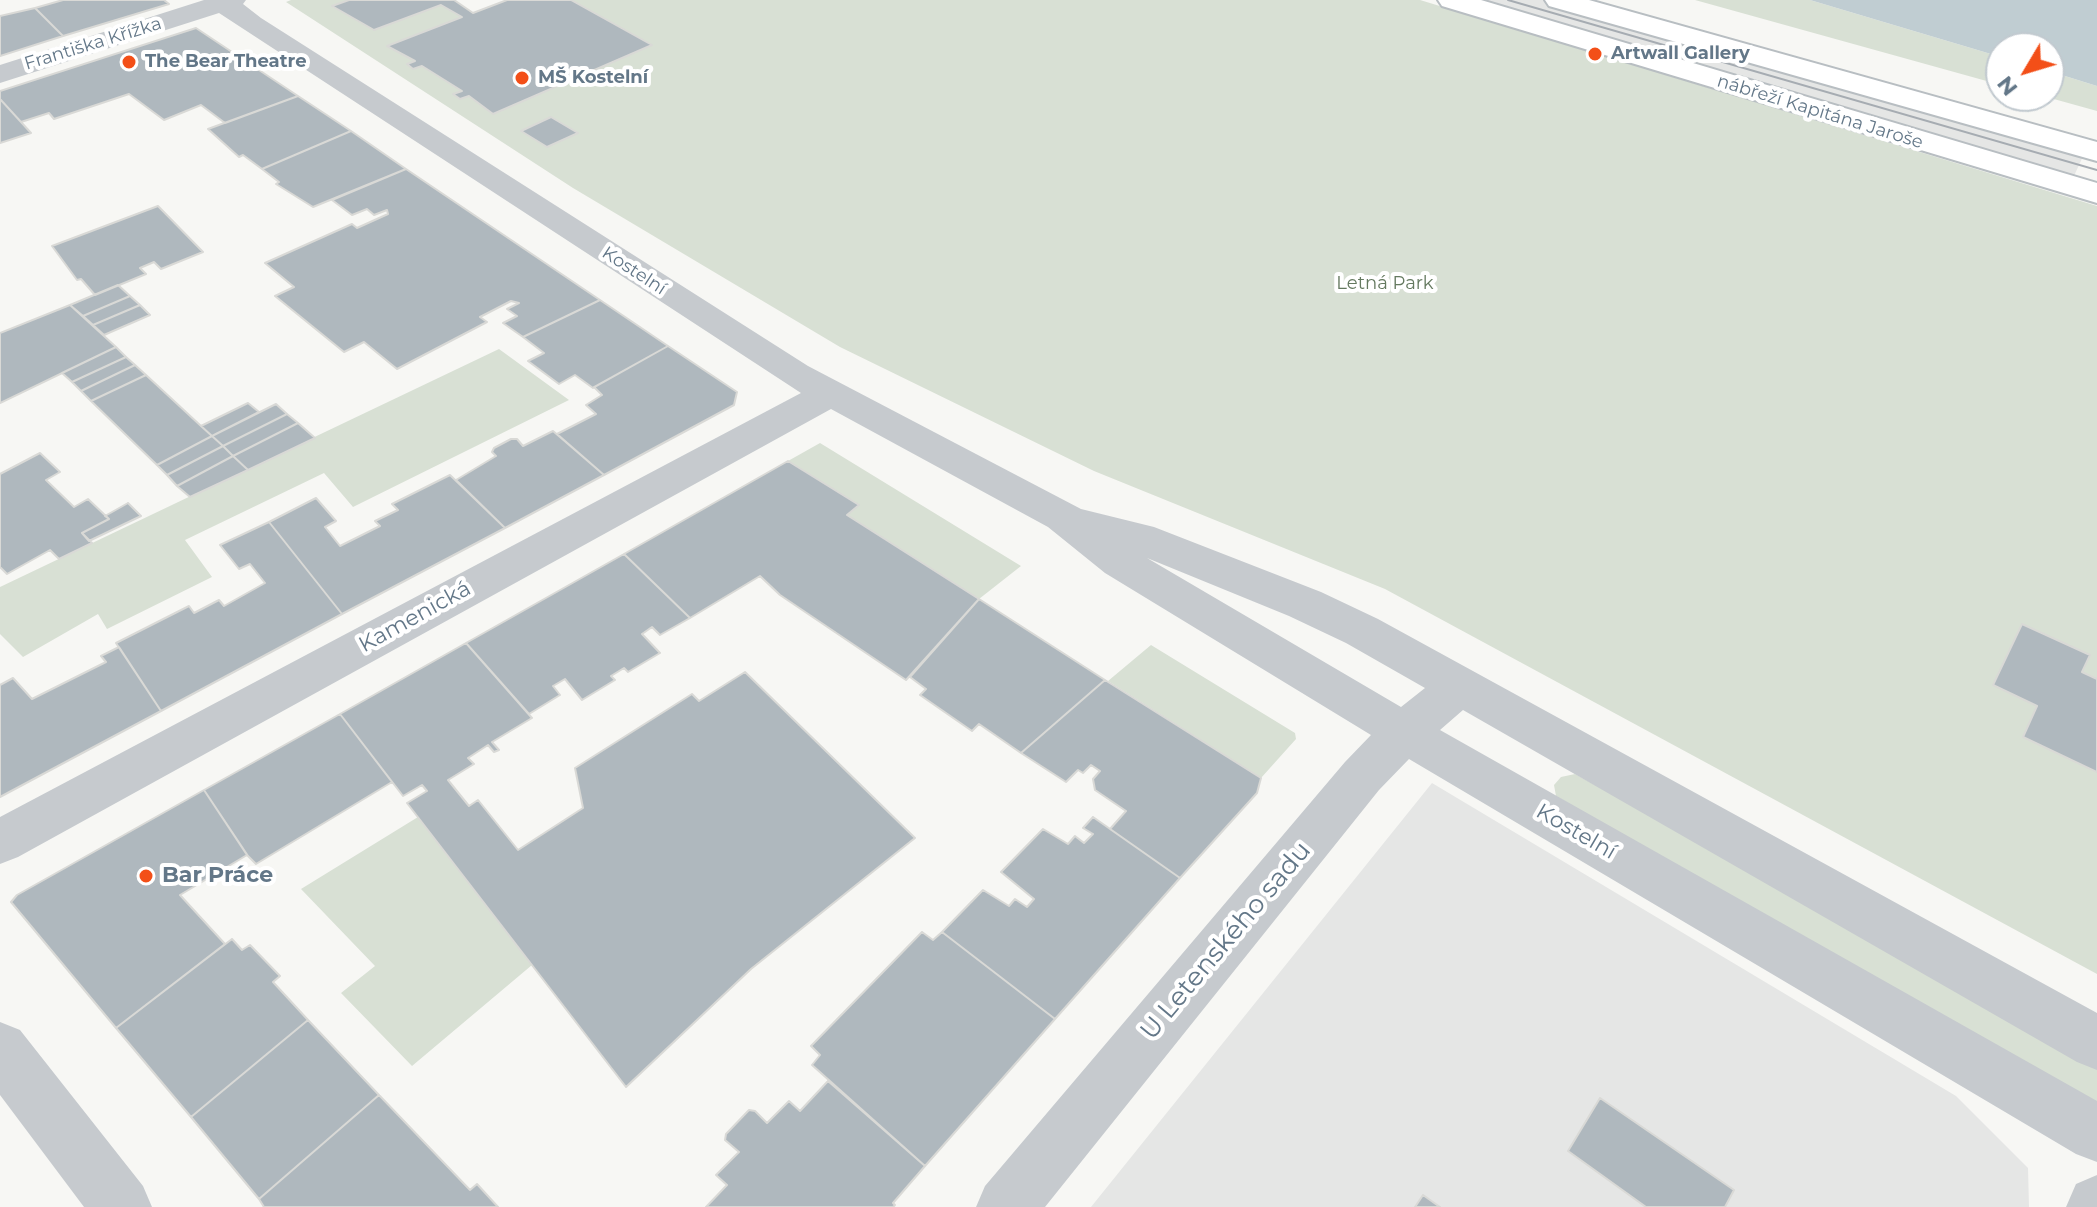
<!DOCTYPE html>
<meta charset="utf-8">
<style>
body{margin:0}
#map{position:relative;width:2097px;height:1207px;overflow:hidden;background:#f7f7f4;font-family:Montserrat,sans-serif}
canvas{display:block}
.north{position:absolute;left:1985px;top:32px;width:80px;height:80px;box-sizing:border-box;background:#fff;border:2px solid #c1c9cf;border-radius:50%;rotate:232deg;font-size:22px;font-weight:700;line-height:32px;text-align:center;color:#637788}
.north::after{content:'';display:block;margin:auto;width:28px;height:36px;background:#f34f18;clip-path:polygon(50% 0,100% 100%,50% 72%,0 100%)}
</style>
<div id="map">
<canvas width="2097" height="1207"></canvas>
<div class="north">N</div>
</div>
<script>
const g = document.querySelector('canvas').getContext('2d');
g.lineJoin = 'round';
function paint(path, color) { g.fillStyle = color; g.fill(path, 'evenodd'); }
const shape = rows => new Path2D(rows.map(r => 'M' + r).join(''));
function trace(path, color, width, dash) { g.strokeStyle = color; g.lineWidth = width; g.lineCap = dash ? 'butt' : 'round'; g.setLineDash(dash || []); g.stroke(path); }
function write(font, color, halo, rows, align = 'center') {
  g.font = font + ' Montserrat,sans-serif'; g.lineWidth = 8; g.setLineDash([]); g.textBaseline = 'middle'; g.strokeStyle = halo; g.fillStyle = color; for (const [text, x, y, turn = 0] of rows) {
    g.save(); g.translate(x, y); g.rotate((+turn || 0) * Math.PI / 180); g.textAlign = isNaN(turn) ? turn : align; if (halo) g.strokeText(text, 0, 0); g.fillText(text, 0, 0); g.restore();
  }
}
paint(shape([
 [1476,0,1550,0,2085,152,2073,178],
 [1432,783,1956,1096,2028,1168,2029,1207,1091,1207]
]), '#e5e6e5');
paint(shape([
 [291,0,349,0,333,7,374,30,441,5,462,17,388,47,415,61,407,64,413,69,422,66,462,91,454,94,469,96,493,114,651,45,571,0,1420,0,2097,206,2097,679,2082,672,2089,656,2022,625,1993,685,2037,706,2023,737,2097,772,2097,974,1385,589,1094,471,840,347,573,188,286,2],
 [1695,0,1810,0,2001,57,2001,85],
 [2049,71,2097,86,2097,111,2043,96,2049,96],
 [499,349,569,400,353,507,324,473,185,540,212,577,107,629,98,614,23,657,0,634,0,587],
 [820,443,1021,566,979,599,847,515,859,505,788,461],
 [1151,645,1295,733,1296,739,1261,778,1108,681],
 [1575,774,2097,1061,2097,1117,1556,796,1554,785,1561,777],
 [418,817,532,965,412,1066,341,993,375,966,301,889]
]), '#d8e0d4');
paint(shape([
 [1810,0,2097,0,2097,86,2049,71,2049,48,2001,48,2001,57]
]), '#c0cdd2');
const building = shape([
 [63,0,164,0,169,4,63,36,35,8,63,0],
 [349,0,454,0,473,13,507,0,571,0,652,45,493,114,469,96,460,99,453,94,462,91,422,66,413,69,407,64,415,61,387,46,462,17,441,5,374,30,332,6,349,0],
 [35,8,63,36,0,56,0,16,35,8],
 [196,28,298,96,225,123,201,105,164,120,129,94,54,119,49,113,21,122,0,99,0,91,196,28],
 [298,96,351,131,262,169,243,155,239,157,208,129,298,96],
 [0,99,21,122,31,133,0,143,0,99],
 [551,117,578,133,547,147,521,131,551,117],
 [351,131,406,169,313,207,276,184,279,182,262,169,351,131],
 [406,169,600,300,523,337,503,323,517,316,507,309,519,303,511,301,480,317,487,322,397,369,364,342,344,352,275,296,294,287,265,263,352,224,357,228,388,214,387,210,374,215,367,209,352,215,332,200,406,169],
 [158,206,203,252,161,269,154,262,140,268,146,274,95,295,81,279,77,280,52,246,158,206],
 [118,285,130,296,83,316,70,305,118,285],
 [130,296,140,305,93,325,83,316,130,296],
 [600,300,668,346,593,388,575,375,559,384,528,361,544,353,523,337,600,300],
 [70,305,116,347,0,403,0,333,70,305],
 [140,305,150,315,104,335,93,325,140,305],
 [668,346,737,392,734,405,604,475,557,434,596,414,586,405,602,395,594,387,668,346],
 [116,347,126,357,72,382,62,373,116,347],
 [126,357,135,365,81,391,72,382,126,357],
 [135,365,146,375,91,401,81,391,135,365],
 [146,375,201,426,212,436,157,465,91,401,146,375],
 [248,403,259,412,212,436,201,426,248,403],
 [276,404,287,414,223,446,212,436,276,404],
 [287,414,298,423,233,456,223,446,287,414],
 [298,423,315,438,248,470,233,456,298,423],
 [553,431,604,475,505,528,456,480,496,456,492,452,494,448,511,439,517,439,523,446,553,431],
 [212,436,223,446,167,475,157,465,212,436],
 [223,446,233,456,177,486,167,475,223,446],
 [40,453,60,472,46,480,74,507,88,499,109,519,82,533,92,543,59,559,50,550,7,574,0,567,0,474,40,453],
 [233,456,248,470,190,497,177,486,233,456],
 [788,461,859,505,847,515,979,599,906,680,780,595,760,576,690,618,624,554,788,461],
 [450,475,505,528,342,614,269,522,316,498,336,521,325,527,340,546,380,526,375,521,398,510,392,504,450,475],
 [128,503,141,516,89,541,82,533,109,519,105,516,128,503],
 [269,522,342,614,161,711,116,643,189,606,194,613,219,600,224,606,265,583,250,564,239,569,220,545,269,522],
 [624,554,690,618,660,635,652,627,642,634,660,653,628,672,624,668,611,676,615,680,582,700,565,679,553,686,560,695,529,714,466,643,624,554],
 [979,599,1105,680,1021,753,979,724,972,731,920,695,926,689,910,677,979,599],
 [2022,624,2090,655,2082,672,2097,679,2097,772,2023,737,2037,706,1993,685,2022,624],
 [466,643,532,718,492,742,499,750,494,752,488,745,468,758,474,764,448,780,469,806,478,800,518,850,583,808,575,768,692,694,699,701,745,672,915,838,751,969,626,1087,407,803,427,791,422,785,403,796,340,714,466,643],
 [119,647,161,711,0,797,0,685,13,678,32,699,106,662,101,656,119,647],
 [1105,680,1261,778,1257,793,1180,878,1110,829,1126,811,1095,790,1093,779,1100,771,1091,765,1083,773,1078,770,1066,782,1021,753,1105,680],
 [340,714,392,782,256,864,248,856,204,790,340,714],
 [204,790,247,855,180,895,225,944,116,1028,11,902,17,895,204,790],
 [1093,817,1180,878,1055,1019,942,932,983,890,1009,906,1015,899,1027,907,1034,899,1001,872,1043,829,1068,844,1075,836,1084,843,1093,834,1083,828,1093,817],
 [922,932,933,940,942,932,1055,1019,925,1166,812,1065,820,1055,811,1046,922,932],
 [232,939,242,950,250,945,280,976,273,982,308,1020,191,1117,116,1028,232,939],
 [308,1020,379,1095,259,1199,191,1117,308,1020],
 [828,1081,925,1166,893,1203,895,1205,893,1207,706,1207,727,1185,716,1175,739,1152,725,1140,726,1134,749,1110,755,1111,767,1123,789,1101,800,1111,828,1081],
 [379,1095,470,1190,477,1184,498,1207,264,1207,259,1199,379,1095],
 [1600,1098,1734,1190,1725,1207,1646,1207,1568,1151,1600,1098],
 [1423,1195,1440,1207,1415,1207,1423,1195]
]);
paint(building, '#afb8be');
trace(building, '#d9d9d6', 2);
const secondary = shape([
 [1438,0,1481,0,2097,183,2097,203,1442,6,1438,0],
 [1545,0,1589,0,2097,142,2097,161,1549,6,1545,0]
]);
trace(secondary, '#b8bec2', 4);
paint(shape([
 [204,0,246,0,243,4,261,18,808,366,1081,509,1154,527,1321,592,1378,619,2097,1013,2097,1070,2077,1062,1463,710,1440,730,2097,1101,2097,1162,2076,1154,1409,759,1379,790,1045,1207,976,1207,985,1186,1345,762,1371,735,1105,573,1048,527,831,409,18,857,0,864,0,817,801,393,219,13,0,83,0,65,204,0],
 [1147,558,1289,616,1346,643,1425,688,1401,707,1147,558],
 [0,1022,20,1030,143,1186,152,1207,84,1207,0,1095,0,1022],
 [2097,1175,2097,1207,2066,1207,2076,1184,2097,1175]
]), '#c6cace');
paint(secondary, '#fff');
trace(shape([
 [1508,0,2097,170]
]), '#a6acb2', 2);
for (const [x, y, r, color] of [
 [1595,54,8,"#f34f18"],
 [129,62,8,"#f34f18"],
 [522,78,8,"#f34f18"],
 [146,876,8,"#f34f18"]
]) { const dot = new Path2D(); dot.arc(x, y, r, 0, 2 * Math.PI); g.fillStyle = color; g.fill(dot); trace(dot, '#fff', 3); }
write('18px', '#637788', '#fff', [
 ["Františka Křížka",93,44,-17],
 ["nábřeží Kapitána Jaroše",1820,112,17],
 ["Kostelní",634,271,33]
]);
write('bold 18px', '#637788', '#fff', [
 ["Artwall Gallery",1611,54],
 ["The Bear Theatre",145,62],
 ["MŠ Kostelní",538,78]
], 'left');
write('18px', '#64795f', '#fff', [
 ["Letná Park",1385,284]
]);
write('22px', '#637788', '#fff', [
 ["Kamenická",415,617,-29],
 ["Kostelní",1576,832,30]
]);
write('bold 22px', '#637788', '#fff', [
 ["Bar Práce",162,876]
], 'left');
write('26px', '#637788', '#fff', [
 ["U Letenského sadu",1226,941,-50]
]);
</script>
